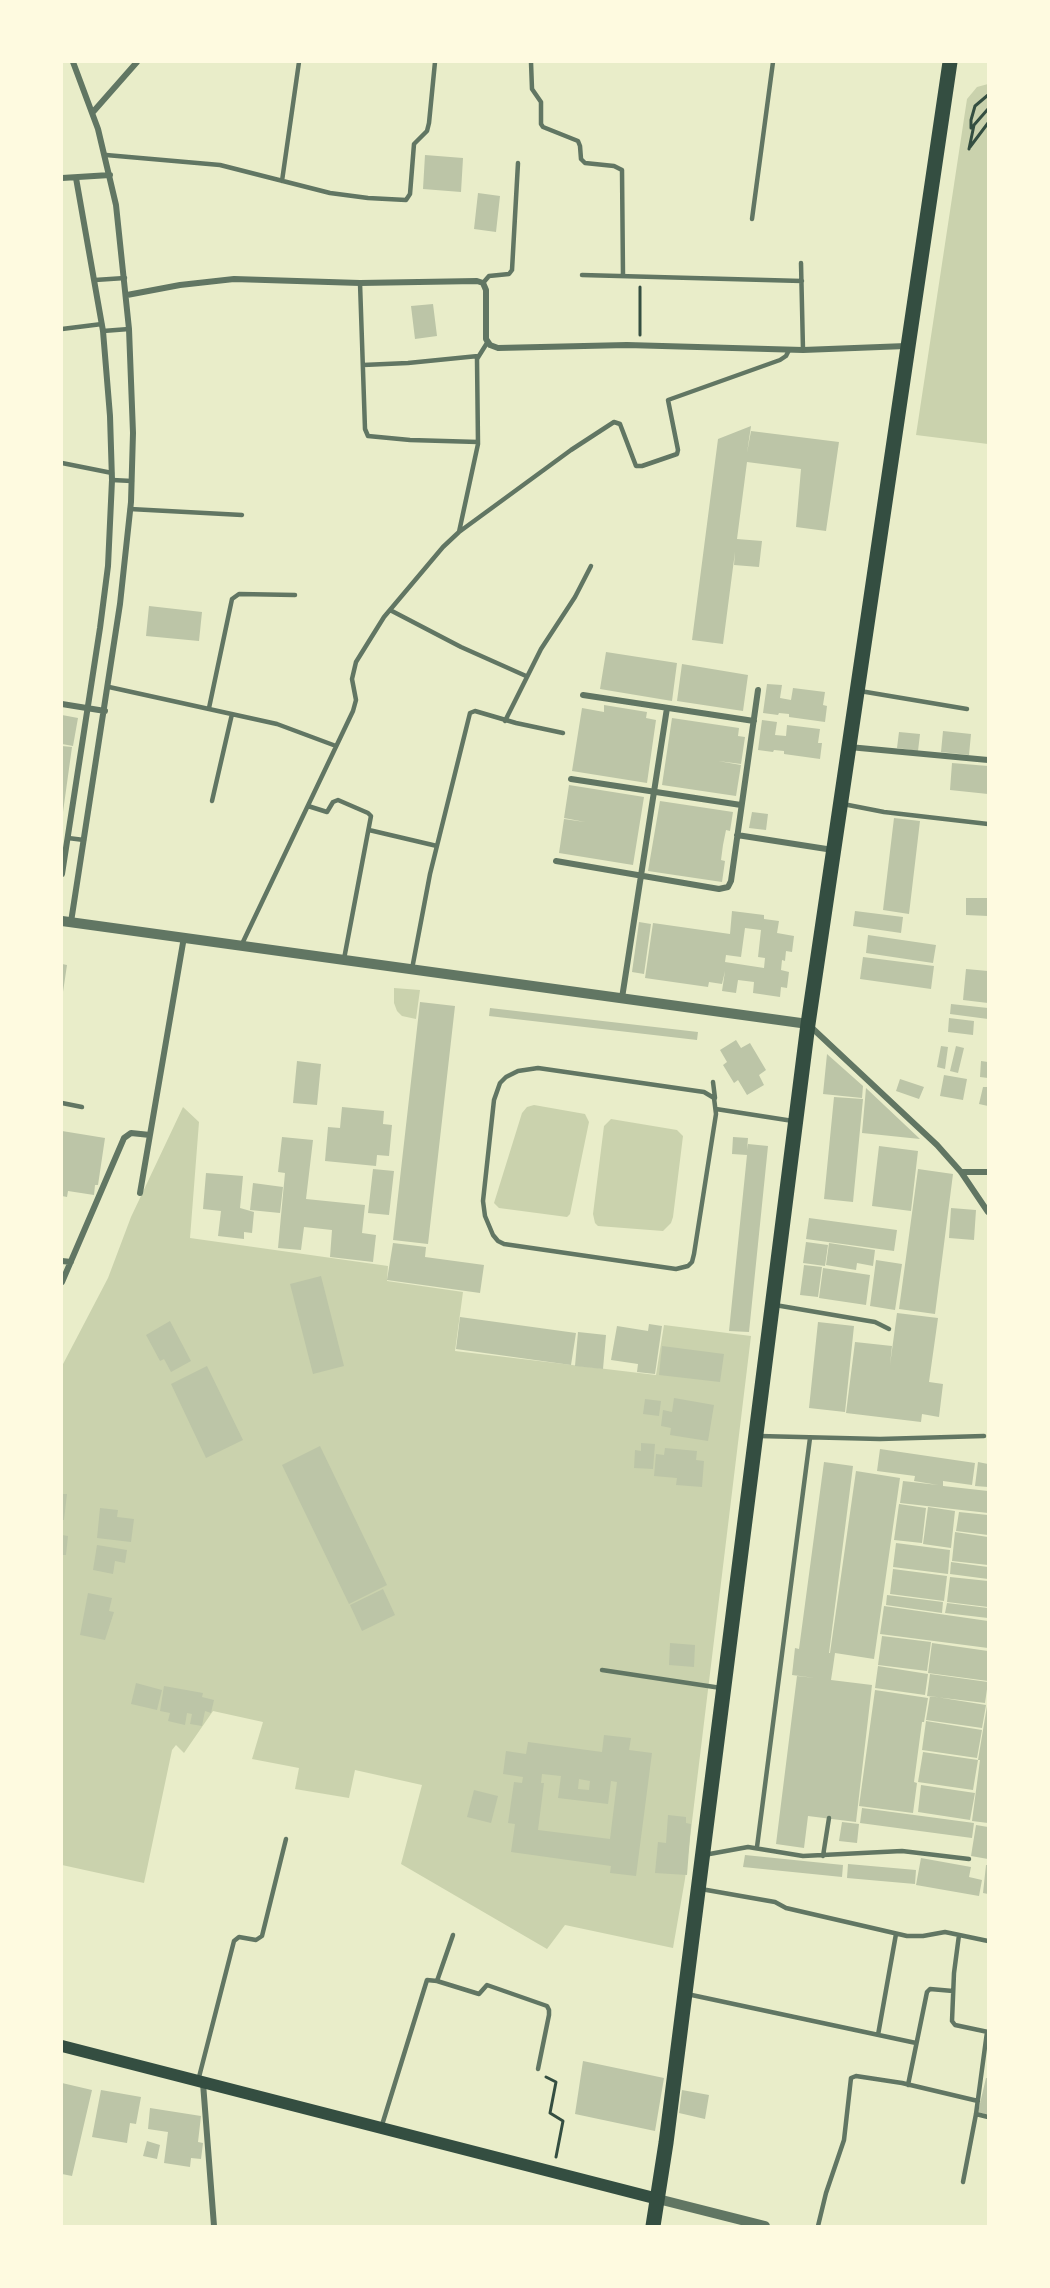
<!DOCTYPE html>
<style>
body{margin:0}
#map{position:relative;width:1050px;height:2288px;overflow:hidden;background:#e9edc9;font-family:"PT Sans",sans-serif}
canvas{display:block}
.frame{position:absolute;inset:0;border:63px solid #fefae0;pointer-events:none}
</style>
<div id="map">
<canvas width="1050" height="2288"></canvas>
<div class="frame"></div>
</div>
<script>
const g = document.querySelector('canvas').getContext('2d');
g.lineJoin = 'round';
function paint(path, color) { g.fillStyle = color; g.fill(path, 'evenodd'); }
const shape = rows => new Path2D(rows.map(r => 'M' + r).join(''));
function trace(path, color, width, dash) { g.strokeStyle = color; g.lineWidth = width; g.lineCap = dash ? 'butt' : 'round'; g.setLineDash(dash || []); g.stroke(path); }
paint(shape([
 [988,84,988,444,916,435,967,99,977,87],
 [394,988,420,990,416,1019,402,1016,397,1011,394,1003],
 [534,1105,585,1114,589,1122,570,1214,567,1217,499,1208,494,1203,522,1113,527,1107],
 [183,1107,199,1122,190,1238,388,1266,387,1281,463,1292,455,1351,656,1375,664,1325,751,1336,685,1879,673,1948,565,1925,547,1949,401,1864,422,1785,355,1770,349,1798,295,1789,299,1768,252,1759,263,1722,213,1711,184,1753,176,1745,172,1750,144,1883,62,1865,62,1366,108,1278,131,1217],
 [611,1119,677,1130,683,1136,673,1217,671,1223,663,1231,598,1226,595,1223,593,1214,604,1126]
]), '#cad2ad');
paint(shape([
 [425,155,463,158,461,192,423,189],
 [478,193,500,196,496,232,474,229],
 [433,304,437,336,415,339,411,306],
 [751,426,747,453,751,431,839,442,826,531,796,527,801,469,747,462,737,539,762,541,759,567,734,565,735,552,723,644,692,640,718,439],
 [149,606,202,612,199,641,146,636],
 [606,652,677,663,672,701,600,689],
 [682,664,748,675,743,711,677,701],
 [767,684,782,685,780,698,791,700,793,688,825,692,823,705,827,706,825,722,789,717,789,714,779,713,778,715,763,713],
 [604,705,647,712,646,718,656,720,647,783,572,771,582,708,604,712],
 [62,715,78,718,73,746,62,744],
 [672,718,739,728,738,736,745,737,741,764,718,761,741,765,736,796,662,785],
 [762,720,777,722,775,735,786,736,787,725,820,729,818,743,822,743,820,759,784,754,784,751,774,750,773,752,758,750],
 [943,731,971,734,969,755,941,752],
 [899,732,920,734,918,751,897,748],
 [62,746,72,747,63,812,62,812],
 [952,763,988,766,988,794,950,790],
 [569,785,644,797,633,865,559,853,564,819,585,822,564,818],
 [660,801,733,812,730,831,726,830,723,845,721,860,725,861,722,882,648,871],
 [752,812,768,814,766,830,749,828],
 [894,818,920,821,909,914,883,910],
 [966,898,988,898,988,916,966,915],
 [732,911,764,915,764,919,779,921,777,933,794,936,792,952,786,951,785,961,782,960,781,970,789,972,787,988,781,987,780,997,753,993,754,982,738,980,736,993,722,991,725,971,722,984,709,982,708,987,645,978,653,923,730,934],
 [745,928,761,930,758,957,765,958,764,968,725,962,726,955,741,957],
 [855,911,903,917,901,933,853,926],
 [639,922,651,924,644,974,632,972],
 [868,935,936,945,933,963,866,953],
 [863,957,934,966,931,989,860,979],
 [62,964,67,965,63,992,62,992],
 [966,969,988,971,988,1003,963,1000],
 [420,1002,455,1006,428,1244,393,1240],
 [951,1004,988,1008,988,1019,950,1014],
 [490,1008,698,1032,697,1040,489,1016],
 [949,1018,974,1021,973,1035,948,1032],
 [736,1040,741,1048,750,1043,766,1070,759,1075,764,1085,747,1095,738,1080,734,1083,723,1065,727,1062,720,1050],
 [941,1046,948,1047,945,1069,937,1067],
 [956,1046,964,1048,958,1073,950,1071],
 [827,1054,863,1086,862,1098,823,1094],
 [297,1061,321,1064,317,1105,293,1103],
 [981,1061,988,1062,988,1078,980,1077],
 [944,1075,967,1079,963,1100,940,1096],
 [900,1079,924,1087,919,1099,896,1091],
 [983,1087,988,1087,988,1106,979,1104],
 [866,1088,920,1139,862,1133],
 [834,1097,863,1099,853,1202,824,1199],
 [342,1107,384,1111,383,1124,392,1125,389,1156,377,1155,376,1166,325,1161,328,1127,340,1128],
 [62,1131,105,1138,98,1185,95,1185,94,1195,68,1191,67,1197,62,1196],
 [282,1137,313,1140,306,1199,365,1205,362,1233,376,1235,373,1262,330,1257,332,1230,304,1227,301,1250,278,1248,285,1173,278,1172],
 [733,1137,748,1138,747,1150,748,1144,768,1146,749,1332,729,1331,747,1155,732,1154],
 [879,1146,918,1151,911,1211,872,1206],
 [373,1169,394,1171,389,1215,368,1213],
 [918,1169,953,1174,935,1314,899,1309],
 [206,1173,243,1176,240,1208,254,1212,252,1233,244,1232,244,1239,218,1236,221,1211,203,1209],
 [253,1183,283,1187,280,1213,250,1210],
 [951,1208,976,1210,974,1240,949,1238],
 [809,1218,897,1230,894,1251,806,1239],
 [806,1242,828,1245,825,1266,803,1263],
 [393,1243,426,1247,425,1257,484,1265,480,1293,387,1280],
 [829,1243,875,1250,873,1266,857,1263,856,1270,826,1265],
 [876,1260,902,1264,895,1310,870,1306],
 [804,1265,822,1267,818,1297,800,1295],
 [823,1268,870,1275,866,1305,819,1298],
 [321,1276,344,1366,313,1374,290,1284],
 [897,1313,938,1318,929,1382,943,1384,939,1417,922,1414,921,1422,846,1413,855,1342,892,1346,890,1365],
 [460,1317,576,1333,571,1365,456,1349],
 [170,1321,191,1361,171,1372,164,1359,160,1361,146,1335],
 [818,1322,854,1326,845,1412,809,1408],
 [649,1324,662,1326,655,1374,637,1372,638,1364,611,1360,617,1326,648,1331],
 [578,1332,606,1335,603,1369,575,1366],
 [662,1346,724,1354,720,1382,659,1375],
 [207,1366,243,1440,206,1458,171,1384],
 [674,1398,714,1405,708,1441,670,1435,671,1428,661,1426,663,1410,672,1412],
 [645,1399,661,1401,659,1416,643,1414],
 [641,1443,655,1444,653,1469,634,1468,635,1450,641,1451],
 [320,1446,387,1585,349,1604,282,1465],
 [665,1448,697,1451,696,1460,704,1461,702,1487,676,1485,677,1478,654,1476,656,1454,664,1455],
 [880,1449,975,1463,972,1485,943,1481,943,1486,988,1491,988,1513,900,1503,903,1481,938,1485,914,1481,915,1476,877,1471],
 [824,1462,853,1466,829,1653,830,1653,856,1471,900,1478,874,1659,835,1653,833,1667,831,1680,872,1685,856,1822,808,1816,804,1848,776,1844,797,1676,815,1678,792,1675,795,1648,799,1649],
 [978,1462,988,1464,988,1487,975,1486],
 [62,1494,67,1494,64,1520,62,1520],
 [899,1504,926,1508,922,1543,894,1540],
 [928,1507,955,1511,951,1548,923,1544],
 [100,1508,118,1510,117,1517,134,1519,131,1542,97,1538],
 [959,1512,988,1515,988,1535,956,1531],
 [955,1532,988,1537,988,1565,952,1561],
 [62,1535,68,1536,66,1555,62,1555],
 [896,1543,950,1550,948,1574,893,1567],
 [97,1545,127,1550,125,1563,115,1561,113,1574,93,1570],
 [951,1562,988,1567,988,1579,950,1574],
 [893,1569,947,1576,944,1601,890,1594],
 [950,1577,988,1581,988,1607,947,1602],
 [383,1589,395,1615,362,1631,350,1605],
 [88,1593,112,1598,109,1611,114,1612,105,1640,80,1635],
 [887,1595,943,1602,942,1613,886,1605],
 [947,1603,988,1608,988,1618,945,1613],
 [884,1606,988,1621,988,1648,880,1634],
 [882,1636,931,1642,927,1671,878,1665],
 [670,1643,695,1645,694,1667,669,1665],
 [932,1643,988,1651,988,1681,928,1673],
 [878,1666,928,1674,925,1695,875,1688],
 [930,1674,988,1682,985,1703,927,1696],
 [136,1683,162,1690,157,1710,131,1704],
 [164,1686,203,1693,202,1697,214,1700,211,1713,205,1711,202,1726,190,1724,192,1714,187,1713,185,1725,168,1721,170,1713,160,1711],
 [875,1690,928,1698,924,1722,922,1722,914,1782,917,1783,913,1813,859,1806],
 [930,1696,986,1705,982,1728,926,1720],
 [987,1706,988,1706,988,1823,972,1821,980,1760,978,1760],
 [926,1721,982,1730,977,1758,922,1750],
 [604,1735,631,1738,629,1750,652,1753,636,1876,610,1873,611,1866,511,1852,515,1824,508,1823,514,1782,522,1783,523,1777,503,1774,506,1751,526,1754,528,1742,602,1752],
 [542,1774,561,1776,558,1798,608,1804,611,1781,617,1782,610,1839,538,1830,544,1783,541,1783],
 [579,1779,590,1781,589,1790,578,1789],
 [923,1752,978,1760,973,1790,918,1782],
 [921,1785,975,1793,970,1820,918,1812],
 [474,1790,498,1796,491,1823,467,1817],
 [862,1808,974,1823,972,1838,860,1823],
 [668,1815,686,1817,686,1823,691,1824,687,1875,655,1873,658,1842,666,1843],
 [842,1822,859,1824,857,1843,839,1841],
 [976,1825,988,1827,988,1859,971,1856],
 [745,1855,843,1865,842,1877,743,1867],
 [921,1858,971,1867,969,1877,982,1880,979,1896,916,1885],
 [848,1864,916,1870,915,1884,847,1878],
 [986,1865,988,1865,988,1894,983,1893],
 [583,2061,664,2078,655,2131,575,2114],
 [986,2078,988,2078,988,2115,978,2112],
 [62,2083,92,2090,72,2176,62,2174],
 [101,2090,141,2097,136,2124,130,2123,127,2143,92,2137],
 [682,2090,709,2095,705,2119,679,2113],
 [150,2108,201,2116,198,2142,203,2143,201,2159,191,2158,190,2167,164,2163,168,2132,148,2129],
 [147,2141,160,2145,157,2159,143,2156]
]), '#bcc5a7');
trace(shape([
 [971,128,971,120,975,106,988,95],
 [970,147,988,123],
 [969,149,974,125,988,109],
 [640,287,640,335],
 [546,2077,556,2082,550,2113,563,2121,556,2157]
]), '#344e41', 3);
trace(shape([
 [531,62,532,89,541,102,541,124,543,127,578,141,580,146,581,159,585,163,614,166,622,170,623,276],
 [106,155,220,165,330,193,368,198,406,200,410,194,414,144,427,131,429,123,435,62],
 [282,181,299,62],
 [752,219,773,62],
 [801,263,803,350],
 [582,275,802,281],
 [95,280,125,278],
 [360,283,365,429,368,436,410,440,478,442],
 [483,283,489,276,509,274,512,270,518,163],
 [62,329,102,324],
 [103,331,129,329],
 [363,365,408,363,478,356],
 [62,463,112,473],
 [112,480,132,481],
 [130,509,242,515],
 [459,532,478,444,477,359,487,343],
 [390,610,461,647,526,676],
 [109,687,277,724,336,746],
 [860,691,967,709],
 [209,708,232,599,239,594,295,595],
 [505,721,541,649,575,597,591,566],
 [212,801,232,714],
 [843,804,884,812,988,824],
 [308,806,327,812,333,802,338,800,368,813,371,816,344,959],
 [369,830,437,846],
 [68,838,84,840],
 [242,944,353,711,356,700,352,679,356,662,384,617,443,547,459,532,571,450,614,422,620,424,636,466,642,466,677,454,678,450,668,400,780,360,786,356,789,350],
 [412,969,430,874,470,713,475,711,516,723,563,733],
 [538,1068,704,1092,714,1098,716,1114,694,1254,692,1262,688,1266,676,1269,504,1244,498,1241,493,1235,485,1216,483,1201,494,1100,500,1083,506,1077,518,1071,538,1068],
 [713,1082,715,1098],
 [62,1103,82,1107],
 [716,1109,793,1121],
 [775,1305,863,1320,875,1322,889,1329],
 [759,1436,880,1439,984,1436],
 [602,1670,721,1688],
 [757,1847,810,1438],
 [704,1855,748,1847,803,1856,902,1851,969,1859],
 [823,1856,829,1818],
 [701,1889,775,1902,786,1908,907,1936,923,1936,945,1932,988,1941],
 [959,1935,954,1973,952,2021,955,2025,988,2032],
 [437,1981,453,1935],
 [687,1994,916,2043],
 [878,2035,896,1934],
 [198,2081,234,1941,239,1937,256,1940,262,1936,286,1839],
 [908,2085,927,1992,930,1989,953,1991],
 [976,2114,988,2117],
 [382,2125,427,1980,437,1981,479,1994,487,1985,547,2006,549,2010,549,2015,538,2069],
 [963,2182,976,2114,987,2032],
 [818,2226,826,2193,844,2140,851,2078,856,2076,902,2083,978,2101]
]), '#617663', 4.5);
trace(shape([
 [93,112,137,62],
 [62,178,110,175],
 [127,295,180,285,234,279,360,283,477,281,483,283,486,290,486,339,490,345,498,348,627,345,803,350,906,346],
 [583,695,754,721],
 [62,704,105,711],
 [849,747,988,760],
 [571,779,741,805],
 [737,835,833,850],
 [556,861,719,889,728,887,731,881,758,690],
 [62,874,100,628,108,566,112,480,110,416,103,331,76,178],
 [71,922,120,604,131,502,133,433,129,329,116,205,98,129,73,62],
 [622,998,667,708],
 [811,1027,937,1145,961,1172,988,1212],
 [961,1172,988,1172],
 [140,1193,184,937],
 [62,1261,71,1262],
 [62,1282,124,1138,131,1133,150,1135],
 [203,2083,214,2226]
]), '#617663', 6);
trace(shape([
 [62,921,808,1024],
 [658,2199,765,2226]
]), '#617663', 10);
trace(shape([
 [62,2046,658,2199]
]), '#344e41', 12);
trace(shape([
 [653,2226,666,2143,808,1024,950,62]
]), '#344e41', 15);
</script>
